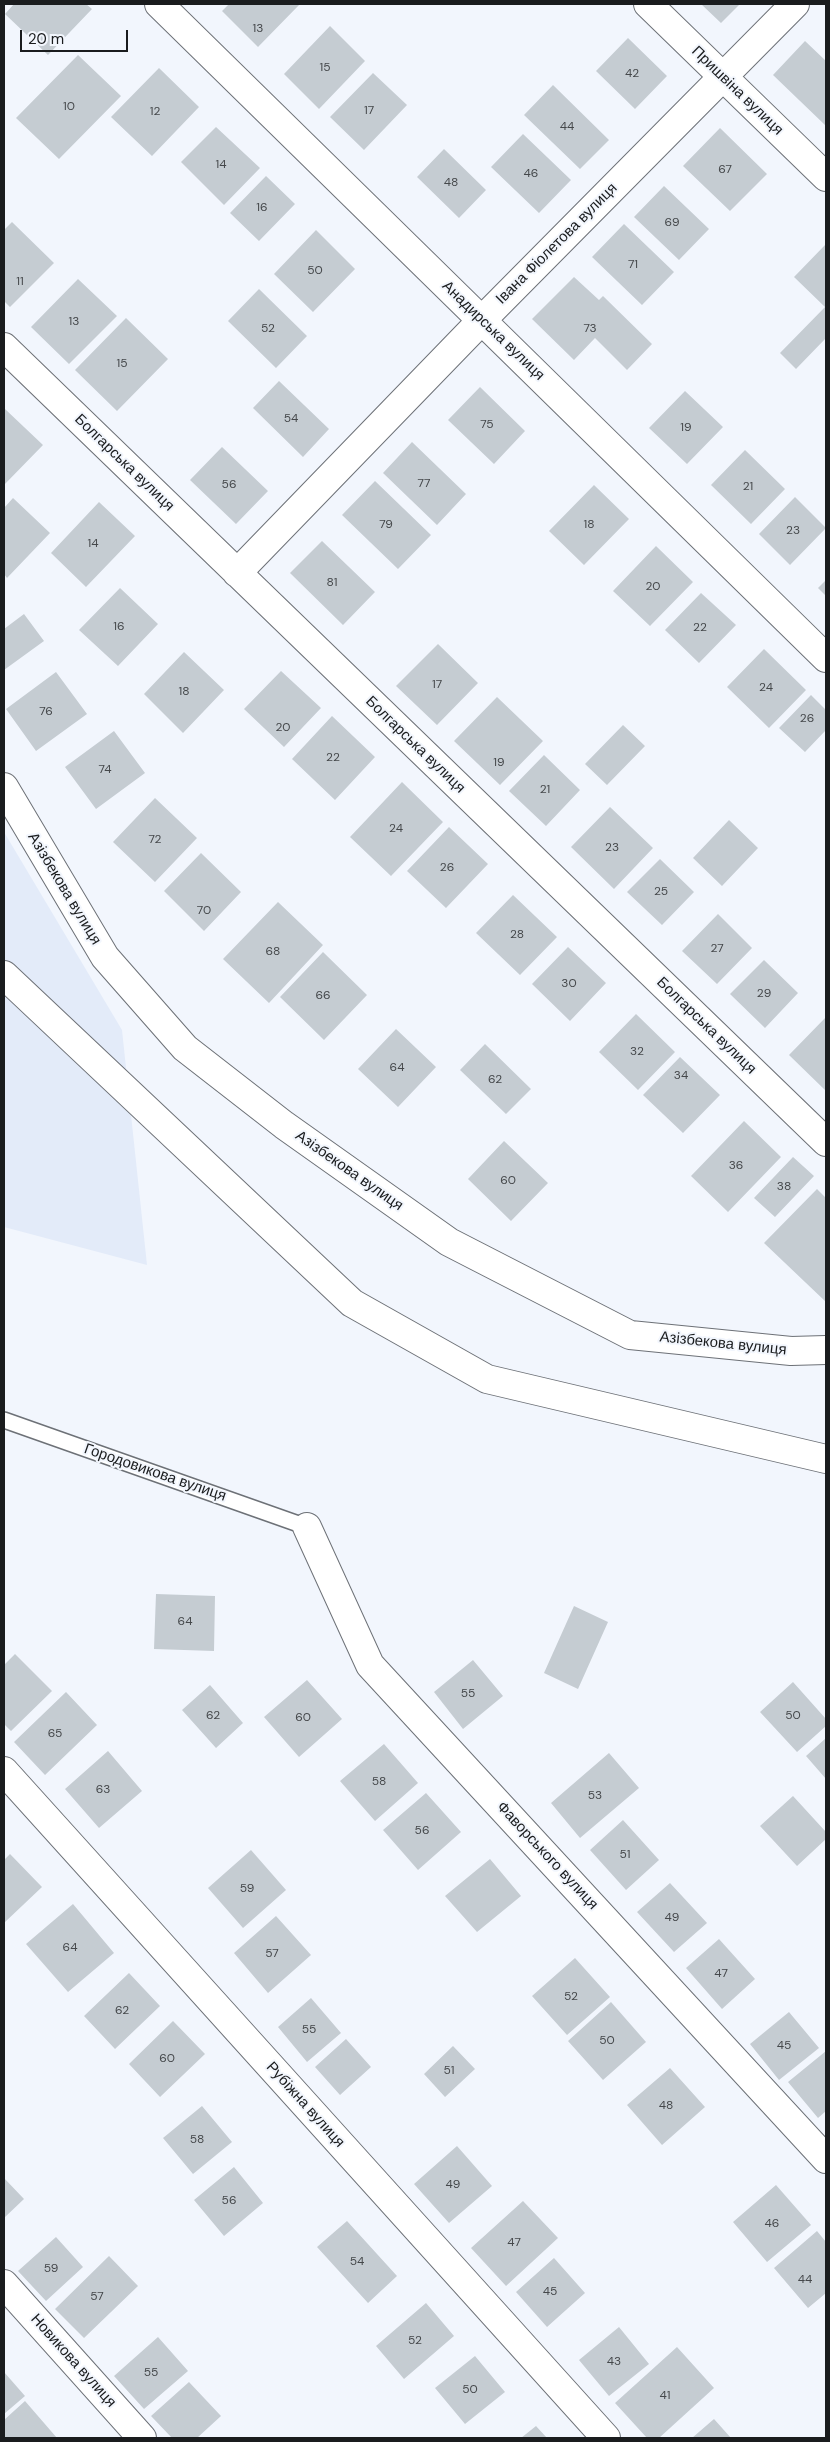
<!DOCTYPE html>
<meta charset="utf-8">
<style>
body{margin:0}
#map{position:relative;width:830px;height:2442px;overflow:hidden;background:#f2f6fd;font-family:"DM Sans",sans-serif}
canvas{display:block}
.frame{position:absolute;inset:0;border:5px solid #1a1c1e;pointer-events:none}
.scale{position:absolute;left:20px;top:30px;width:108px;height:22px;box-sizing:border-box;border:2px solid #1a1c1e;border-top:0;padding-left:6px;font-size:15px;line-height:18px;white-space:nowrap;color:#1a1c1e;-webkit-text-stroke:4px #f2f6fd;paint-order:stroke}
</style>
<div id="map">
<canvas width="830" height="2442"></canvas>
<div class="frame"></div>
<div class="scale">20 m</div>
</div>
<script>
const g = document.querySelector('canvas').getContext('2d');
g.lineJoin = 'round';
function paint(path, color) { g.fillStyle = color; g.fill(path, 'evenodd'); }
const shape = rows => new Path2D(rows.map(r => 'M' + r).join(''));
function trace(path, color, width, dash) { g.strokeStyle = color; g.lineWidth = width; g.lineCap = dash ? 'butt' : 'round'; g.setLineDash(dash || []); g.stroke(path); }
function write(font, color, halo, rows, align = 'center') {
  g.font = font + ' "DM Sans",sans-serif'; g.lineWidth = 4; g.setLineDash([]); g.textBaseline = 'middle'; g.strokeStyle = halo; g.fillStyle = color; for (const [text, x, y, turn = 0] of rows) {
    g.save(); g.translate(x, y); g.rotate((+turn || 0) * Math.PI / 180); g.textAlign = isNaN(turn) ? turn : align; if (halo) g.strokeText(text, 0, 0); g.fillText(text, 0, 0); g.restore();
  }
}
paint(shape([
 [4,832,122,1030,147,1265,4,1227]
]), '#e3ebf9');
paint(shape([
 [14,4,86,4,92,9,48,55,5,14],
 [229,4,300,4,258,47,222,11],
 [701,4,740,4,721,23],
 [330,26,365,61,319,109,284,74],
 [628,38,667,76,635,109,596,71],
 [805,41,826,61,825,125,773,75],
 [78,55,121,96,59,159,16,118],
 [159,68,199,107,152,156,111,117],
 [373,73,407,105,364,150,330,117],
 [553,85,609,140,580,169,524,115],
 [216,127,260,168,224,205,181,162],
 [720,128,767,174,730,211,683,166],
 [523,134,571,180,539,213,491,167],
 [444,149,486,190,459,218,417,177],
 [266,176,295,204,259,241,230,213],
 [664,186,709,229,679,260,634,217],
 [12,222,54,263,10,307,4,301,4,230],
 [624,224,674,272,642,305,592,257],
 [316,230,355,269,313,312,274,274],
 [826,244,826,338,796,369,780,353,825,307,794,277],
 [574,277,599,300,603,296,652,344,627,370,595,338,574,360,532,319],
 [78,279,117,316,69,364,31,327],
 [259,289,307,336,276,368,228,321],
 [126,318,168,359,117,411,75,370],
 [279,381,329,429,303,457,253,408],
 [480,387,525,431,494,464,448,420],
 [685,391,723,427,687,464,649,428],
 [5,409,43,445,4,485,4,410],
 [412,442,466,494,437,525,383,473],
 [222,447,268,491,236,524,190,480],
 [745,450,785,489,751,524,711,485],
 [375,481,431,535,398,569,342,515],
 [594,485,629,519,584,565,549,531],
 [795,497,826,528,790,565,759,534],
 [13,498,50,533,7,578,4,574,4,508],
 [99,502,135,536,86,587,51,553],
 [322,541,375,592,343,625,290,573],
 [656,546,693,582,650,626,613,591],
 [826,580,826,596,818,588],
 [120,588,158,624,118,666,79,630],
 [701,593,736,625,699,663,665,630],
 [24,614,44,641,4,670,4,629],
 [438,644,478,683,437,725,396,686],
 [764,649,806,690,769,728,727,687],
 [184,652,224,690,183,733,144,694],
 [281,671,321,708,284,747,244,709],
 [56,672,87,714,36,751,6,709],
 [811,695,826,710,826,730,805,752,779,728],
 [497,697,543,741,500,785,454,741],
 [332,716,375,757,335,800,292,759],
 [623,725,645,746,607,785,585,764],
 [114,731,145,773,96,809,65,767],
 [544,755,580,790,546,826,509,791],
 [402,782,443,822,391,876,350,837],
 [155,798,197,838,155,882,113,842],
 [610,807,653,848,614,889,571,847],
 [729,820,758,848,722,886,693,858],
 [449,827,488,864,446,908,407,871],
 [201,853,241,892,204,931,164,891],
 [660,859,694,892,662,925,627,892],
 [513,895,557,937,520,975,476,933],
 [278,902,323,945,269,1003,223,959],
 [718,914,752,948,717,984,682,951],
 [568,947,606,983,570,1021,532,984],
 [323,952,367,995,324,1040,280,997],
 [764,960,798,993,765,1028,730,994],
 [636,1014,675,1052,638,1090,599,1052],
 [826,1017,826,1091,789,1055],
 [396,1029,436,1067,398,1107,358,1069],
 [485,1044,531,1089,506,1114,460,1070],
 [680,1057,720,1095,683,1133,643,1095],
 [744,1121,781,1157,728,1212,691,1176],
 [504,1141,548,1183,511,1221,468,1179],
 [793,1157,814,1176,775,1217,754,1198],
 [817,1189,826,1198,826,1302,764,1243],
 [156,1594,215,1596,214,1651,154,1649],
 [574,1606,608,1622,578,1689,544,1673],
 [15,1654,52,1691,11,1731,4,1724,4,1665],
 [473,1660,503,1696,463,1729,434,1692],
 [307,1680,342,1719,299,1757,264,1717],
 [793,1682,826,1719,826,1726,797,1752,760,1712],
 [210,1685,243,1723,216,1748,182,1710],
 [66,1692,97,1725,45,1775,14,1742],
 [826,1738,826,1779,806,1756],
 [384,1744,418,1783,375,1821,340,1781],
 [108,1751,142,1791,99,1828,65,1789],
 [609,1753,639,1788,580,1838,551,1803],
 [426,1793,461,1832,418,1870,383,1830],
 [793,1796,826,1832,826,1839,797,1866,760,1826],
 [623,1820,659,1860,626,1890,590,1850],
 [251,1850,286,1890,243,1928,208,1888],
 [10,1854,42,1887,4,1923,4,1860],
 [490,1859,521,1896,477,1932,445,1896],
 [670,1883,707,1923,674,1952,637,1912],
 [73,1904,114,1953,68,1992,26,1944],
 [276,1916,311,1955,268,1993,234,1953],
 [719,1939,755,1979,722,2009,686,1968],
 [575,1958,610,1997,567,2035,532,1996],
 [129,1973,160,2006,115,2049,84,2016],
 [311,1998,341,2033,307,2062,278,2027],
 [611,2002,646,2042,603,2080,568,2041],
 [789,2012,819,2048,779,2080,750,2044],
 [173,2021,205,2054,160,2097,129,2064],
 [346,2039,371,2067,340,2095,315,2067],
 [453,2046,475,2069,445,2097,424,2074],
 [826,2051,826,2111,818,2118,788,2082],
 [670,2068,705,2107,662,2145,627,2105],
 [202,2106,232,2142,193,2174,163,2138],
 [457,2146,492,2186,449,2223,414,2184],
 [234,2167,263,2203,224,2236,194,2200],
 [4,2178,24,2199,4,2218],
 [776,2185,811,2225,767,2262,733,2222],
 [523,2201,558,2238,506,2286,471,2248],
 [347,2221,397,2276,368,2303,317,2247],
 [817,2231,826,2242,826,2293,808,2308,774,2268],
 [56,2237,83,2267,46,2301,18,2271],
 [109,2256,138,2286,84,2338,55,2309],
 [554,2258,585,2293,547,2327,516,2292],
 [426,2303,454,2336,404,2379,376,2346],
 [619,2327,649,2364,609,2396,579,2360],
 [158,2337,188,2371,144,2409,114,2376],
 [677,2347,714,2388,659,2438,647,2438,615,2403],
 [475,2356,505,2392,465,2424,435,2388],
 [4,2372,25,2396,4,2414],
 [189,2382,221,2416,197,2438,172,2438,151,2416],
 [25,2401,57,2438,4,2438,4,2420],
 [714,2419,731,2438,692,2438],
 [536,2426,547,2438,521,2438]
]), '#c5ccd2');
const lane = shape([
 [4,1420,307,1527]
]);
const street = shape([
 [159,4,826,658],
 [648,4,826,177],
 [4,347,826,1142],
 [237,573,482,320,795,4],
 [4,787,105,957,185,1048,284,1125,449,1242,630,1335,791,1351,826,1350],
 [4,975,352,1303,487,1379,826,1459],
 [307,1527,370,1665,826,2159],
 [4,1771,606,2438],
 [4,2284,142,2438]
]);
trace(lane, '#6d7177', 18);
trace(street, '#6d7177', 30);
trace(lane, '#fff', 15);
trace(street, '#fff', 28);
write('12px', '#45484b', null, [
 ["13",258,29],
 ["15",325,68],
 ["42",632,74],
 ["10",69,107],
 ["17",369,111],
 ["12",155,112],
 ["44",567,127],
 ["14",221,165],
 ["67",725,170],
 ["46",531,174],
 ["48",451,183],
 ["16",262,208],
 ["69",672,223],
 ["71",633,265],
 ["50",315,271],
 ["11",20,282],
 ["13",74,322],
 ["52",268,329],
 ["73",590,329],
 ["15",122,364],
 ["54",291,419],
 ["75",487,425],
 ["19",686,428],
 ["77",424,484],
 ["56",229,485],
 ["21",748,487],
 ["79",386,525],
 ["18",589,525],
 ["23",793,531],
 ["14",93,544],
 ["81",332,583],
 ["20",653,587],
 ["16",119,627],
 ["22",700,628],
 ["17",437,685],
 ["24",766,688],
 ["18",184,692],
 ["76",46,712],
 ["26",807,719],
 ["20",283,728],
 ["22",333,758],
 ["19",499,763],
 ["74",105,770],
 ["21",545,790],
 ["24",396,829],
 ["72",155,840],
 ["23",612,848],
 ["26",447,868],
 ["25",661,892],
 ["70",204,911],
 ["28",517,935],
 ["27",717,949],
 ["68",273,952],
 ["30",569,984],
 ["29",764,994],
 ["66",323,996],
 ["32",637,1052],
 ["64",397,1068],
 ["34",681,1076],
 ["62",495,1080],
 ["36",736,1166],
 ["60",508,1181],
 ["38",784,1187],
 ["64",185,1622],
 ["55",468,1694],
 ["62",213,1716],
 ["50",793,1716],
 ["60",303,1718],
 ["65",55,1734],
 ["58",379,1782],
 ["63",103,1790],
 ["53",595,1796],
 ["56",422,1831],
 ["51",625,1855],
 ["59",247,1889],
 ["49",672,1918],
 ["64",70,1948],
 ["57",272,1954],
 ["47",721,1974],
 ["52",571,1997],
 ["62",122,2011],
 ["55",309,2030],
 ["50",607,2041],
 ["45",784,2046],
 ["60",167,2059],
 ["51",449,2071],
 ["48",666,2106],
 ["58",197,2140],
 ["49",453,2185],
 ["56",229,2201],
 ["46",772,2224],
 ["47",514,2243],
 ["54",357,2262],
 ["59",51,2269],
 ["44",805,2280],
 ["45",550,2292],
 ["57",97,2297],
 ["52",415,2341],
 ["43",614,2362],
 ["55",151,2373],
 ["50",470,2390],
 ["41",665,2396]
]);
write('15px', '#1a1c1e', '#f2f6fd', [
 ["Пришвіна вулиця",737,91,44],
 ["Івана Фіолетова вулиця",557,244,-45],
 ["Анадирська вулиця",493,331,44],
 ["Болгарська вулиця",124,463,44],
 ["Болгарська вулиця",415,745,44],
 ["Азізбекова вулиця",64,889,59],
 ["Болгарська вулиця",706,1026,44],
 ["Азізбекова вулиця",349,1171,35],
 ["Азізбекова вулиця",723,1344,6],
 ["Городовикова вулиця",155,1473,19],
 ["Фаворського вулиця",547,1856,47],
 ["Рубіжна вулиця",305,2105,48],
 ["Новикова вулиця",73,2361,48]
]);
</script>
